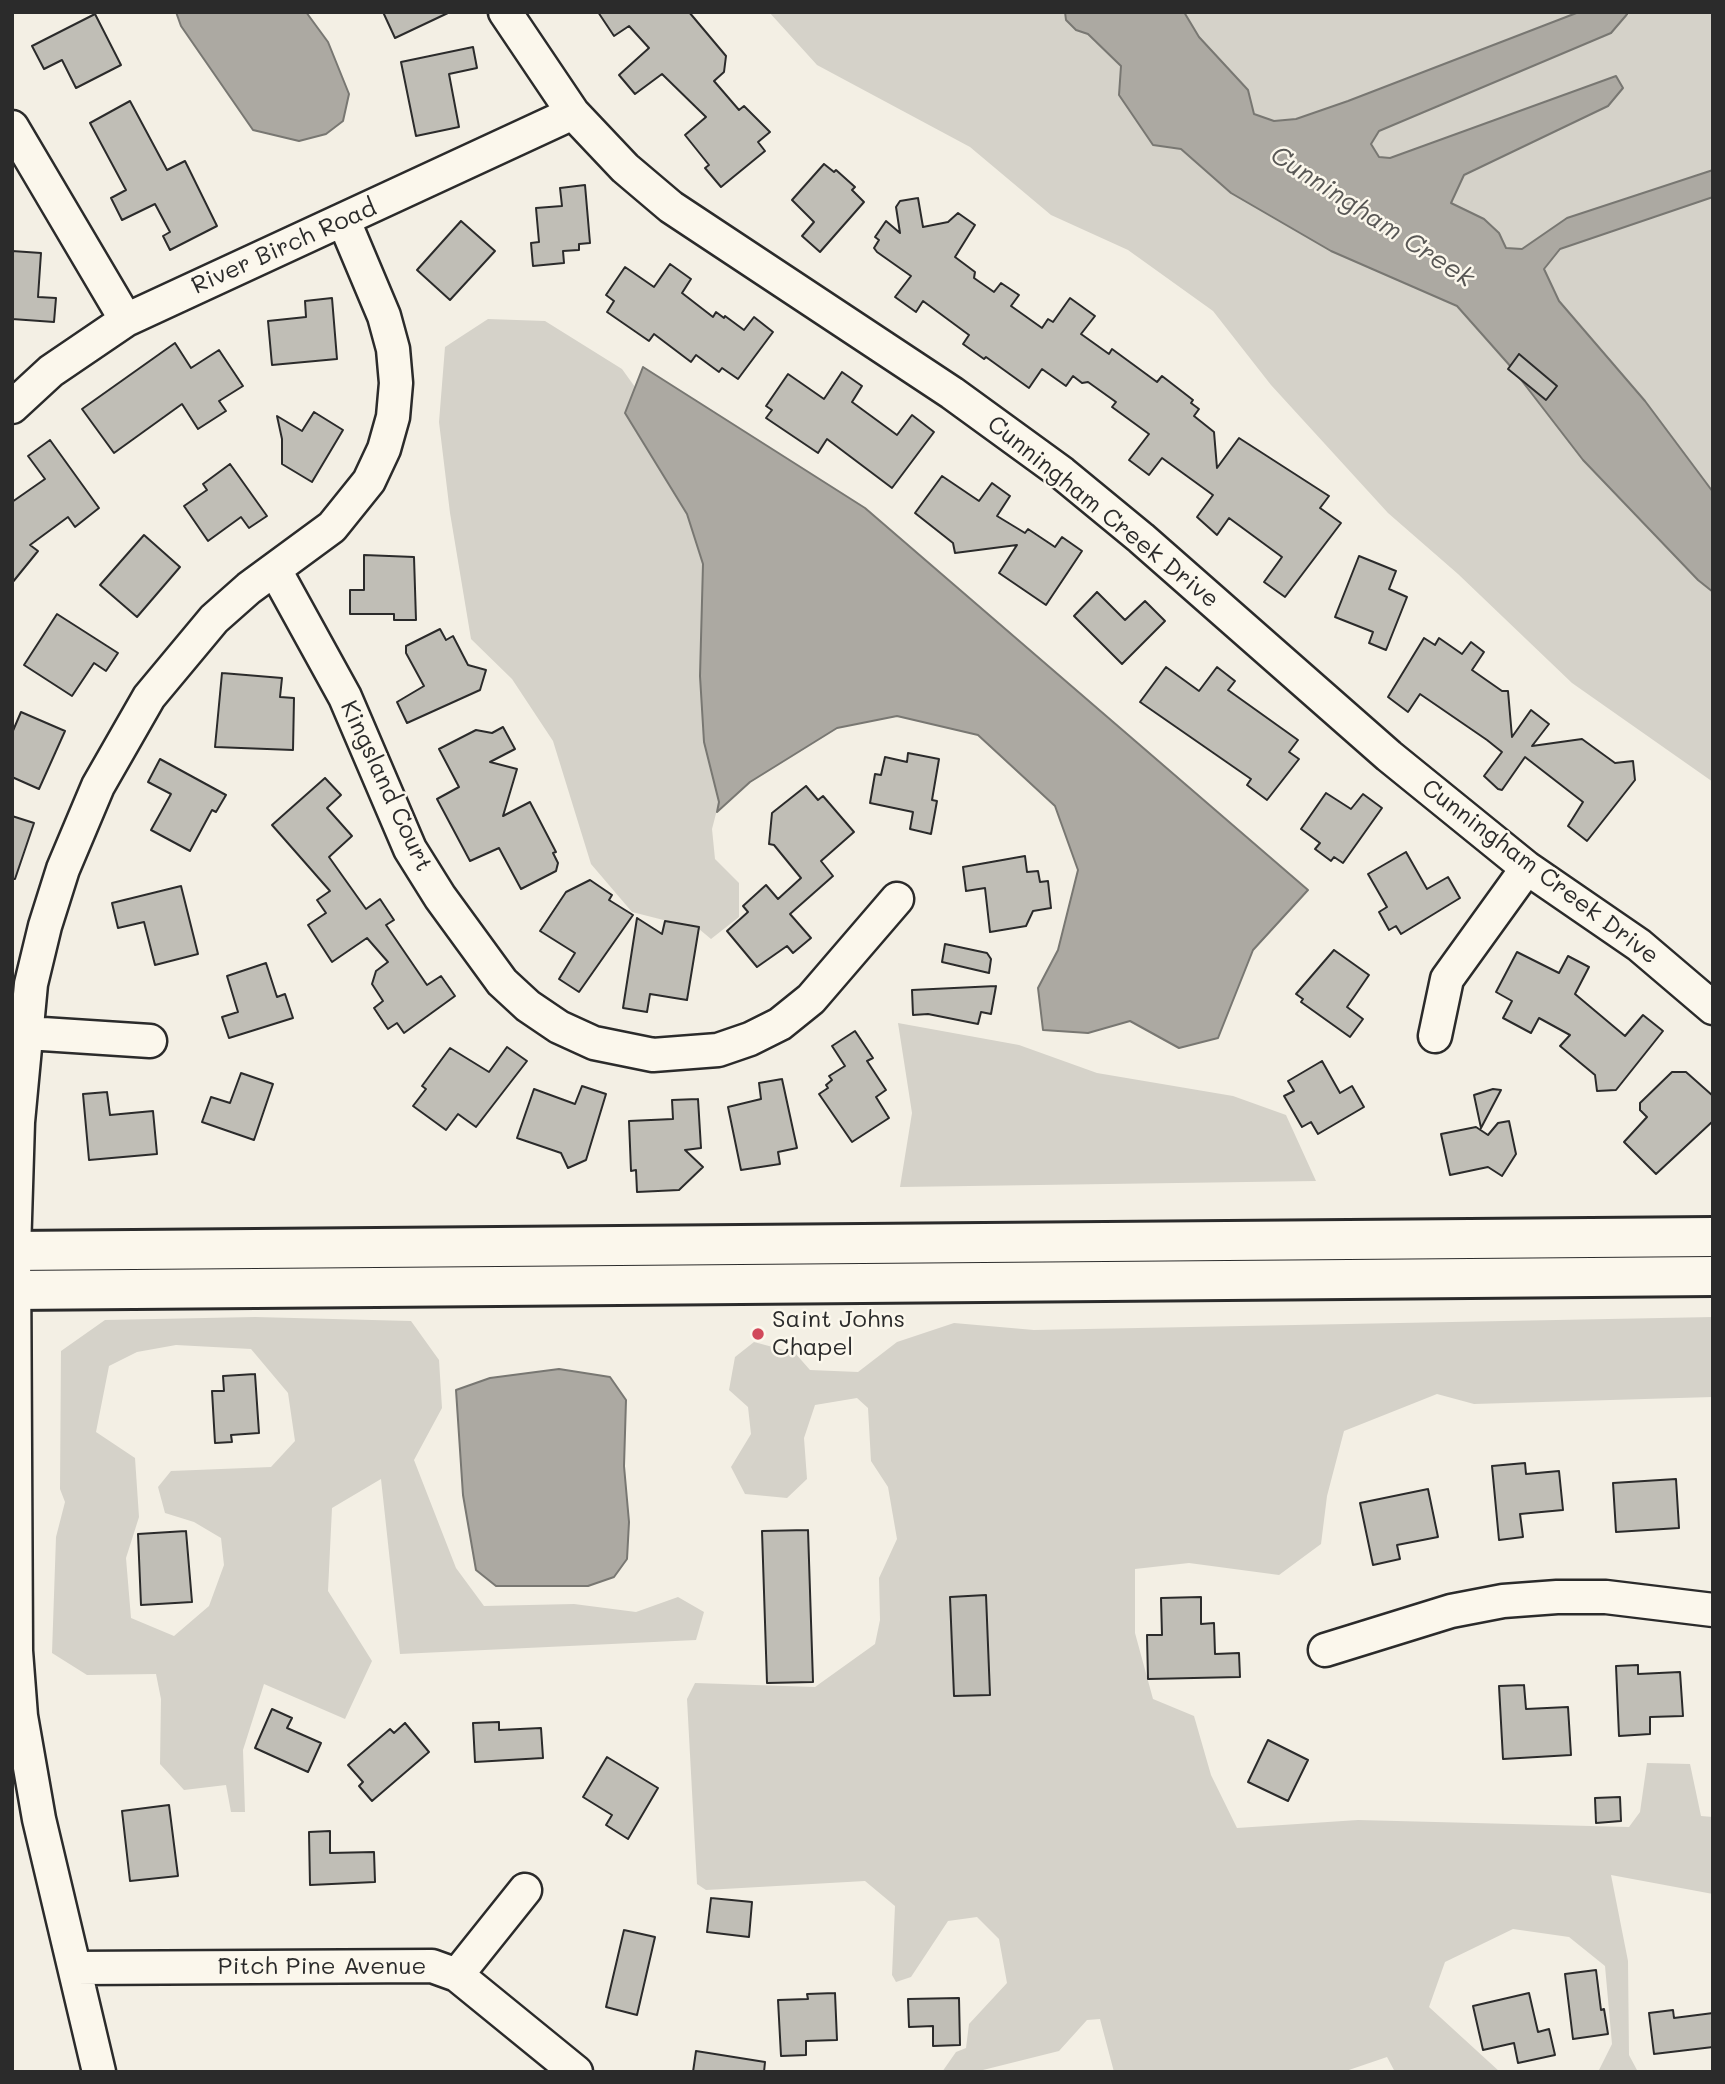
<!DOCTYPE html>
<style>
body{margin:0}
#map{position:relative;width:1725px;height:2084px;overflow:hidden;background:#f3efe4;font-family:Mali,sans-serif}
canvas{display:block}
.frame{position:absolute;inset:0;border:14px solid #2b2b2b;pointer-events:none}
</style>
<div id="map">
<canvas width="1725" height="2084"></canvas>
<div class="frame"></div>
</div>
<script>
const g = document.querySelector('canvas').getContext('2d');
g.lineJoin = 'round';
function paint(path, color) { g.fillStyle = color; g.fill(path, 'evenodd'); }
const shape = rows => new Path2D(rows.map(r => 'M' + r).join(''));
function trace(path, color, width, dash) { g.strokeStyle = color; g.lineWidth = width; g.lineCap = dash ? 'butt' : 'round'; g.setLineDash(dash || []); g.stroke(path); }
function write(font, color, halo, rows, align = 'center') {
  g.font = font + ' Mali,sans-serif'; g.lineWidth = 5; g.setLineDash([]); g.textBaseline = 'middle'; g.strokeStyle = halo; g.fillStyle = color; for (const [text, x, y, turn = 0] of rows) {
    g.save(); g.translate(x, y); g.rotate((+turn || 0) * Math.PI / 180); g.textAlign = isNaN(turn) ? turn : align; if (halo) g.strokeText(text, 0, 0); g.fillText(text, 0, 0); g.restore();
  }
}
paint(shape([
 [769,12,1065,12,1066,20,1088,34,1121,66,1119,96,1169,148,1181,149,1231,193,1331,251,1457,306,1512,368,1583,460,1698,580,1713,592,1713,782,1572,683,1458,574,1388,513,1271,385,1213,311,1128,250,1051,215,970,147,817,65],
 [1184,12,1579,12,1348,101,1296,119,1274,121,1254,114,1248,90,1199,37],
 [1629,12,1713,12,1713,170,1567,218,1523,250,1506,248,1499,233,1484,219,1451,203,1464,175,1608,106,1616,76,1390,158,1379,157,1371,144,1379,131,1629,15],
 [1713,197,1713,492,1645,401,1559,301,1544,269,1560,249],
 [488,319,545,321,622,369,635,387,625,413,687,514,703,564,704,742,719,802,712,829,715,859,739,883,739,917,711,939,699,929,632,912,591,864,553,741,512,679,471,639,450,513,439,422,445,347],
 [898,1023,1019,1045,1097,1073,1233,1096,1286,1115,1316,1181,900,1187,912,1113],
 [255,1317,411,1321,439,1360,442,1408,414,1460,456,1568,484,1606,574,1604,636,1612,678,1597,704,1612,696,1640,400,1654,381,1479,332,1508,328,1591,372,1661,345,1719,264,1684,243,1750,245,1812,231,1812,226,1785,184,1790,160,1764,161,1699,156,1674,87,1675,52,1653,56,1537,65,1502,60,1489,61,1351,105,1320],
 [176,1345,251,1349,288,1393,295,1441,271,1467,171,1471,158,1487,165,1513,194,1522,221,1538,224,1565,209,1606,174,1636,131,1618,126,1558,139,1517,135,1458,96,1432,109,1366,137,1352],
 [1713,1317,1713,1397,1474,1404,1437,1394,1344,1431,1327,1496,1321,1544,1279,1575,1189,1563,1135,1569,1135,1633,1153,1699,1194,1716,1211,1775,1237,1828,1358,1820,1629,1827,1640,1812,1647,1763,1690,1764,1701,1816,1713,1817,1713,1894,1611,1875,1628,1961,1629,2055,1638,2072,1598,2072,1612,2044,1605,1966,1569,1937,1513,1929,1445,1962,1429,2007,1500,2072,1395,2072,1387,2057,1343,2072,1114,2072,1100,2019,1087,2020,1059,2051,975,2072,942,2072,956,2052,966,2048,969,2024,1007,1983,999,1939,977,1917,948,1921,911,1977,896,1982,892,1975,895,1906,865,1881,706,1890,697,1884,687,1699,695,1683,815,1687,875,1644,880,1620,879,1578,897,1539,888,1487,871,1461,868,1408,857,1398,815,1405,804,1438,807,1479,787,1498,745,1494,731,1467,751,1434,748,1407,729,1390,735,1357,754,1342,795,1353,810,1370,858,1372,897,1342,954,1323,1034,1330]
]), '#d5d2c9');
const water = shape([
 [176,12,306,12,328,42,349,94,343,121,326,134,299,141,253,130,181,26,176,12],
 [1065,12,1184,12,1199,37,1248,90,1254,114,1274,121,1296,119,1348,101,1579,12,1629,12,1611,33,1379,131,1371,144,1379,157,1390,158,1616,76,1623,88,1608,106,1464,175,1451,203,1484,219,1499,233,1506,248,1522,249,1567,218,1713,170,1713,197,1560,249,1544,269,1559,301,1645,401,1713,492,1713,592,1698,580,1583,460,1512,368,1457,306,1331,251,1231,193,1181,149,1153,145,1119,95,1121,66,1088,34,1076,30,1066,20,1065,12],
 [643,367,865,508,1308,890,1253,950,1218,1038,1179,1048,1130,1021,1088,1033,1043,1030,1038,988,1058,950,1078,870,1055,806,978,735,897,716,837,728,750,782,717,812,719,802,704,742,700,676,703,564,687,514,625,413,643,367],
 [559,1369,610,1377,626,1400,624,1466,629,1522,627,1559,614,1577,588,1586,496,1586,476,1570,463,1495,456,1390,490,1378,559,1369]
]);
paint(water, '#aca9a2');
trace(water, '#787772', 2);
const building = shape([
 [383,12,450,12,395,38,383,12],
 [598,12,689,12,726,56,724,72,714,81,739,110,744,106,770,132,758,142,765,151,721,187,705,168,709,165,685,135,706,117,662,74,635,94,619,75,649,48,629,26,614,36,598,12],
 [95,14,121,65,76,88,62,60,44,69,32,46,95,14],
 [473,47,477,68,449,74,459,127,416,136,401,62,473,47],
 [130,101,167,170,185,161,217,226,170,250,163,236,170,232,155,204,122,220,111,198,126,190,90,123,130,101],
 [824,164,834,172,836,170,855,187,852,190,864,202,820,252,802,236,814,222,792,200,824,164],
 [585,185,590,243,579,244,579,250,563,251,564,263,533,266,531,243,539,242,536,208,562,206,560,188,585,185],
 [918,198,923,227,948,222,958,213,975,225,955,257,975,272,974,278,994,292,1001,283,1019,295,1011,306,1042,328,1048,319,1053,322,1070,298,1095,316,1081,334,1109,354,1112,349,1157,382,1162,376,1193,400,1191,403,1199,409,1194,416,1214,432,1217,468,1239,438,1329,496,1320,508,1341,523,1285,597,1264,582,1282,557,1229,518,1217,535,1197,517,1213,495,1162,458,1149,475,1129,460,1149,434,1112,407,1116,402,1088,382,1082,383,1073,376,1066,386,1042,369,1029,388,986,357,984,359,963,344,969,335,923,301,916,312,895,297,911,276,877,252,874,248,879,240,875,237,886,221,900,233,896,207,900,201,918,198],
 [461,221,495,251,450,300,417,270,461,221],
 [12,251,41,253,38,297,56,298,54,322,12,319,12,251],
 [670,264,691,279,682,293,713,317,716,312,724,318,725,316,744,330,754,317,773,332,738,379,722,368,719,372,696,355,691,362,654,334,649,341,607,312,614,301,606,295,625,267,654,287,670,264],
 [332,298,337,359,272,365,268,321,306,317,305,301,332,298],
 [175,343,191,368,219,350,243,386,219,401,226,411,198,429,182,404,114,453,82,409,175,343],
 [1519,354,1557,386,1546,400,1508,369,1519,354],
 [842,372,862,386,852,402,897,435,912,415,934,432,892,488,827,439,818,453,766,418,772,410,766,406,788,374,824,399,842,372],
 [314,412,343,430,312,482,282,464,282,439,277,416,302,431,314,412],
 [50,440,99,508,75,527,68,517,30,545,38,551,12,583,12,502,45,479,28,456,50,440],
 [230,464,267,516,249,528,241,517,208,541,184,506,207,490,203,484,230,464],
 [942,476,979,501,992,483,1010,496,997,516,1025,533,1028,529,1055,547,1062,537,1082,551,1046,605,999,573,1017,545,955,553,953,543,915,513,942,476],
 [144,535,180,567,137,617,100,585,144,535],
 [364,555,414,557,416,620,394,620,394,614,350,614,350,590,364,590,364,555],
 [1359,556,1396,571,1389,589,1407,597,1386,650,1369,643,1373,632,1335,617,1359,556],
 [1097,592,1125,620,1145,601,1165,621,1122,664,1074,616,1097,592],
 [57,614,118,653,106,671,94,663,72,696,24,665,57,614],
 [440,629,446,640,453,636,468,665,486,670,480,690,407,723,397,702,424,686,406,653,406,646,440,629],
 [1424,638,1435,645,1439,638,1462,654,1471,642,1484,652,1472,670,1502,691,1508,691,1512,737,1531,710,1549,724,1532,746,1582,739,1615,763,1633,761,1635,780,1587,841,1568,826,1583,802,1525,757,1502,790,1498,789,1484,776,1502,752,1487,740,1420,694,1408,712,1388,697,1424,638],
 [1166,667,1199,691,1217,667,1235,681,1228,690,1298,740,1289,752,1299,759,1267,800,1247,785,1251,779,1140,702,1166,667],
 [222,673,282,678,280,697,294,698,293,750,215,747,222,673],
 [21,712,65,731,39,789,12,777,12,733,21,712],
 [503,727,515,749,490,762,517,769,503,816,530,802,556,852,553,853,558,863,556,871,521,889,499,848,470,861,437,799,459,787,439,749,476,730,492,733,503,727],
 [908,753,939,759,932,800,937,801,931,834,910,829,913,812,870,803,875,774,881,775,885,757,907,762,908,753],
 [160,759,226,795,216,812,212,810,190,851,151,830,171,794,148,782,160,759],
 [325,778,341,795,327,808,352,836,329,857,366,909,380,899,394,920,386,925,427,985,441,976,455,996,404,1033,397,1023,388,1029,374,1008,383,1001,372,984,376,971,388,962,367,938,332,962,308,925,326,913,317,900,330,891,272,825,325,778],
 [806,786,818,800,823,796,854,832,821,861,833,876,790,914,811,938,793,953,787,946,757,967,727,931,748,912,743,906,766,885,778,899,801,878,774,845,769,844,772,813,806,786],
 [1326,793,1351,809,1363,794,1382,808,1343,863,1334,857,1331,861,1315,849,1320,843,1301,829,1326,793],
 [12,816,34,823,15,879,12,879,12,816],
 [1406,852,1427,889,1448,877,1460,898,1401,934,1396,926,1389,930,1379,912,1387,907,1368,874,1406,852],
 [1025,856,1027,872,1038,871,1040,882,1048,881,1051,908,1033,911,1026,926,990,932,985,888,966,891,963,867,1025,856],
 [590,880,612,895,609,900,633,915,579,992,559,979,575,953,540,931,566,892,590,880],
 [181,886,198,954,155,965,144,922,118,928,112,903,181,886],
 [637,918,662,934,665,921,699,927,687,1000,650,994,647,1012,623,1008,637,918],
 [945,944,987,953,991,959,989,973,942,962,945,944],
 [1334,950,1369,975,1347,1007,1363,1019,1350,1037,1301,1002,1303,999,1296,994,1334,950],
 [1517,952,1559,973,1568,956,1589,967,1575,994,1625,1036,1643,1015,1663,1031,1616,1090,1597,1091,1595,1075,1560,1046,1570,1035,1539,1018,1531,1033,1503,1018,1512,1001,1496,992,1517,952],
 [266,963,277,997,285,994,293,1018,229,1038,222,1017,238,1012,227,976,266,963],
 [996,986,991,1014,981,1012,978,1024,928,1014,913,1015,912,990,996,986],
 [855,1031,873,1058,867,1061,886,1090,876,1097,889,1118,852,1142,819,1094,828,1088,826,1085,832,1080,829,1076,845,1066,832,1046,855,1031],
 [507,1047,527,1061,476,1127,458,1114,446,1130,413,1106,426,1089,422,1086,450,1048,489,1072,507,1047],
 [1322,1061,1340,1093,1352,1086,1364,1107,1318,1134,1311,1122,1302,1127,1284,1096,1294,1091,1288,1081,1322,1061],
 [1672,1072,1686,1072,1713,1096,1713,1121,1656,1174,1624,1142,1647,1117,1640,1110,1640,1103,1672,1072],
 [241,1073,273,1084,254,1140,202,1122,211,1097,230,1103,241,1073],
 [782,1079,797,1148,778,1152,780,1164,741,1170,728,1107,761,1099,759,1083,782,1079],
 [582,1086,606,1094,586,1160,568,1168,561,1153,517,1138,534,1089,575,1104,582,1086],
 [1493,1089,1501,1090,1481,1128,1474,1095,1493,1089],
 [107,1092,110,1115,153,1111,157,1154,89,1160,83,1094,107,1092],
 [698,1099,701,1148,685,1150,703,1167,679,1190,637,1192,636,1170,631,1171,629,1121,673,1119,672,1100,698,1099],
 [1509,1121,1516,1154,1502,1176,1488,1167,1450,1175,1441,1134,1476,1127,1488,1135,1498,1123,1509,1121],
 [255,1374,259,1433,231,1435,232,1442,215,1443,212,1391,224,1391,223,1376,255,1374],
 [1525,1463,1526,1474,1559,1471,1563,1510,1520,1514,1523,1537,1499,1540,1492,1466,1525,1463],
 [1676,1479,1679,1528,1616,1532,1613,1483,1676,1479],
 [1428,1489,1438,1537,1397,1545,1400,1559,1373,1565,1360,1503,1428,1489],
 [808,1530,813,1682,767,1683,762,1531,808,1530],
 [186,1531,192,1602,141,1605,138,1534,186,1531],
 [986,1595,990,1695,954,1696,950,1597,986,1595],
 [1201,1597,1201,1624,1214,1623,1215,1654,1239,1653,1240,1677,1148,1679,1147,1635,1162,1635,1161,1598,1201,1597],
 [1638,1665,1638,1674,1680,1672,1683,1716,1650,1717,1650,1734,1619,1736,1616,1666,1638,1665],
 [1524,1685,1526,1709,1568,1707,1571,1755,1503,1759,1499,1686,1524,1685],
 [272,1709,292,1718,287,1728,321,1743,308,1772,255,1748,272,1709],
 [499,1722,499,1730,541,1728,543,1758,475,1762,473,1723,499,1722],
 [405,1723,429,1752,372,1801,359,1786,363,1782,348,1765,390,1729,394,1733,405,1723],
 [1268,1740,1308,1760,1288,1801,1248,1782,1268,1740],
 [607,1757,658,1788,628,1839,606,1825,612,1815,583,1797,607,1757],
 [1620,1797,1621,1821,1596,1823,1595,1798,1620,1797],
 [169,1805,178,1876,130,1881,122,1811,169,1805],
 [330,1831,330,1853,374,1852,375,1882,310,1885,309,1832,330,1831],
 [711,1898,752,1902,749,1937,707,1932,711,1898],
 [624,1930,655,1937,637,2015,606,2007,624,1930],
 [1596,1970,1601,2010,1604,2009,1608,2034,1573,2039,1565,1974,1596,1970],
 [835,1993,837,2040,806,2041,806,2055,781,2056,778,2000,808,1999,807,1994,835,1993],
 [1529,1993,1538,2032,1549,2029,1555,2055,1518,2063,1514,2043,1483,2050,1473,2006,1529,1993],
 [959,1998,960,2045,933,2046,933,2026,909,2027,908,1999,959,1998],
 [1673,2010,1674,2018,1713,2013,1713,2047,1654,2054,1649,2013,1673,2010],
 [696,2051,765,2062,764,2072,693,2072,696,2051]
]);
paint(building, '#c0beb6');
trace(building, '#2b2b2b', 2);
const minor = shape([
 [505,12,573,113,625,168,671,207,952,393,1062,473,1141,538,1389,756,1527,868,1639,945,1713,1008],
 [12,127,126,320],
 [12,407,51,371,126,320,573,113],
 [275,570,345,697,410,849,440,897,502,982,528,1006,559,1027,594,1043,653,1055,718,1050,750,1039,780,1024,811,999,897,899],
 [12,1032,150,1041],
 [1435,1036,1447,979,1527,868],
 [1325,1650,1451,1611,1503,1601,1557,1597,1606,1597,1713,1610],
 [75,1968,432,1966,457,1975,576,2072],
 [457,1975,525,1890],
 [99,2072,39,1819,21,1716,16,1651,14,1251,18,1122,31,984,45,926,63,869,98,786,149,697,214,619,249,588,332,527,369,481,384,449,393,417,396,383,393,349,384,316,344,221]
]);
const major = shape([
 [12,1251,1713,1237],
 [12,1290,1713,1276]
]);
trace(minor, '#2b2b2b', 37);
trace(major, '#2b2b2b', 44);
trace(minor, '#fbf7ec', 32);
trace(major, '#fbf7ec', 38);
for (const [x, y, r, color] of [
 [758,1334,7,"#d1495b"]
]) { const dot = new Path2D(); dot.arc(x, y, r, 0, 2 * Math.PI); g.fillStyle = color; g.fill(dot); trace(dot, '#fbf7ec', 2.5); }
write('24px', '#2b2b2b', '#fbf7ec', [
 ["River Birch Road",284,247,-24],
 ["Cunningham Creek Drive",1103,512,39],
 ["Kingsland Court",386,786,65],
 ["Cunningham Creek Drive",1540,872,37],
 ["Pitch Pine Avenue",322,1967]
]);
write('24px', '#2b2b2b', '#fbf7ec', [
 ["Saint Johns",772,1320],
 ["Chapel",772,1348]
], 'left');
write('italic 26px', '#585755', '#fbf7ec', [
 ["Cunningham Creek",1372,217,33]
]);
</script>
